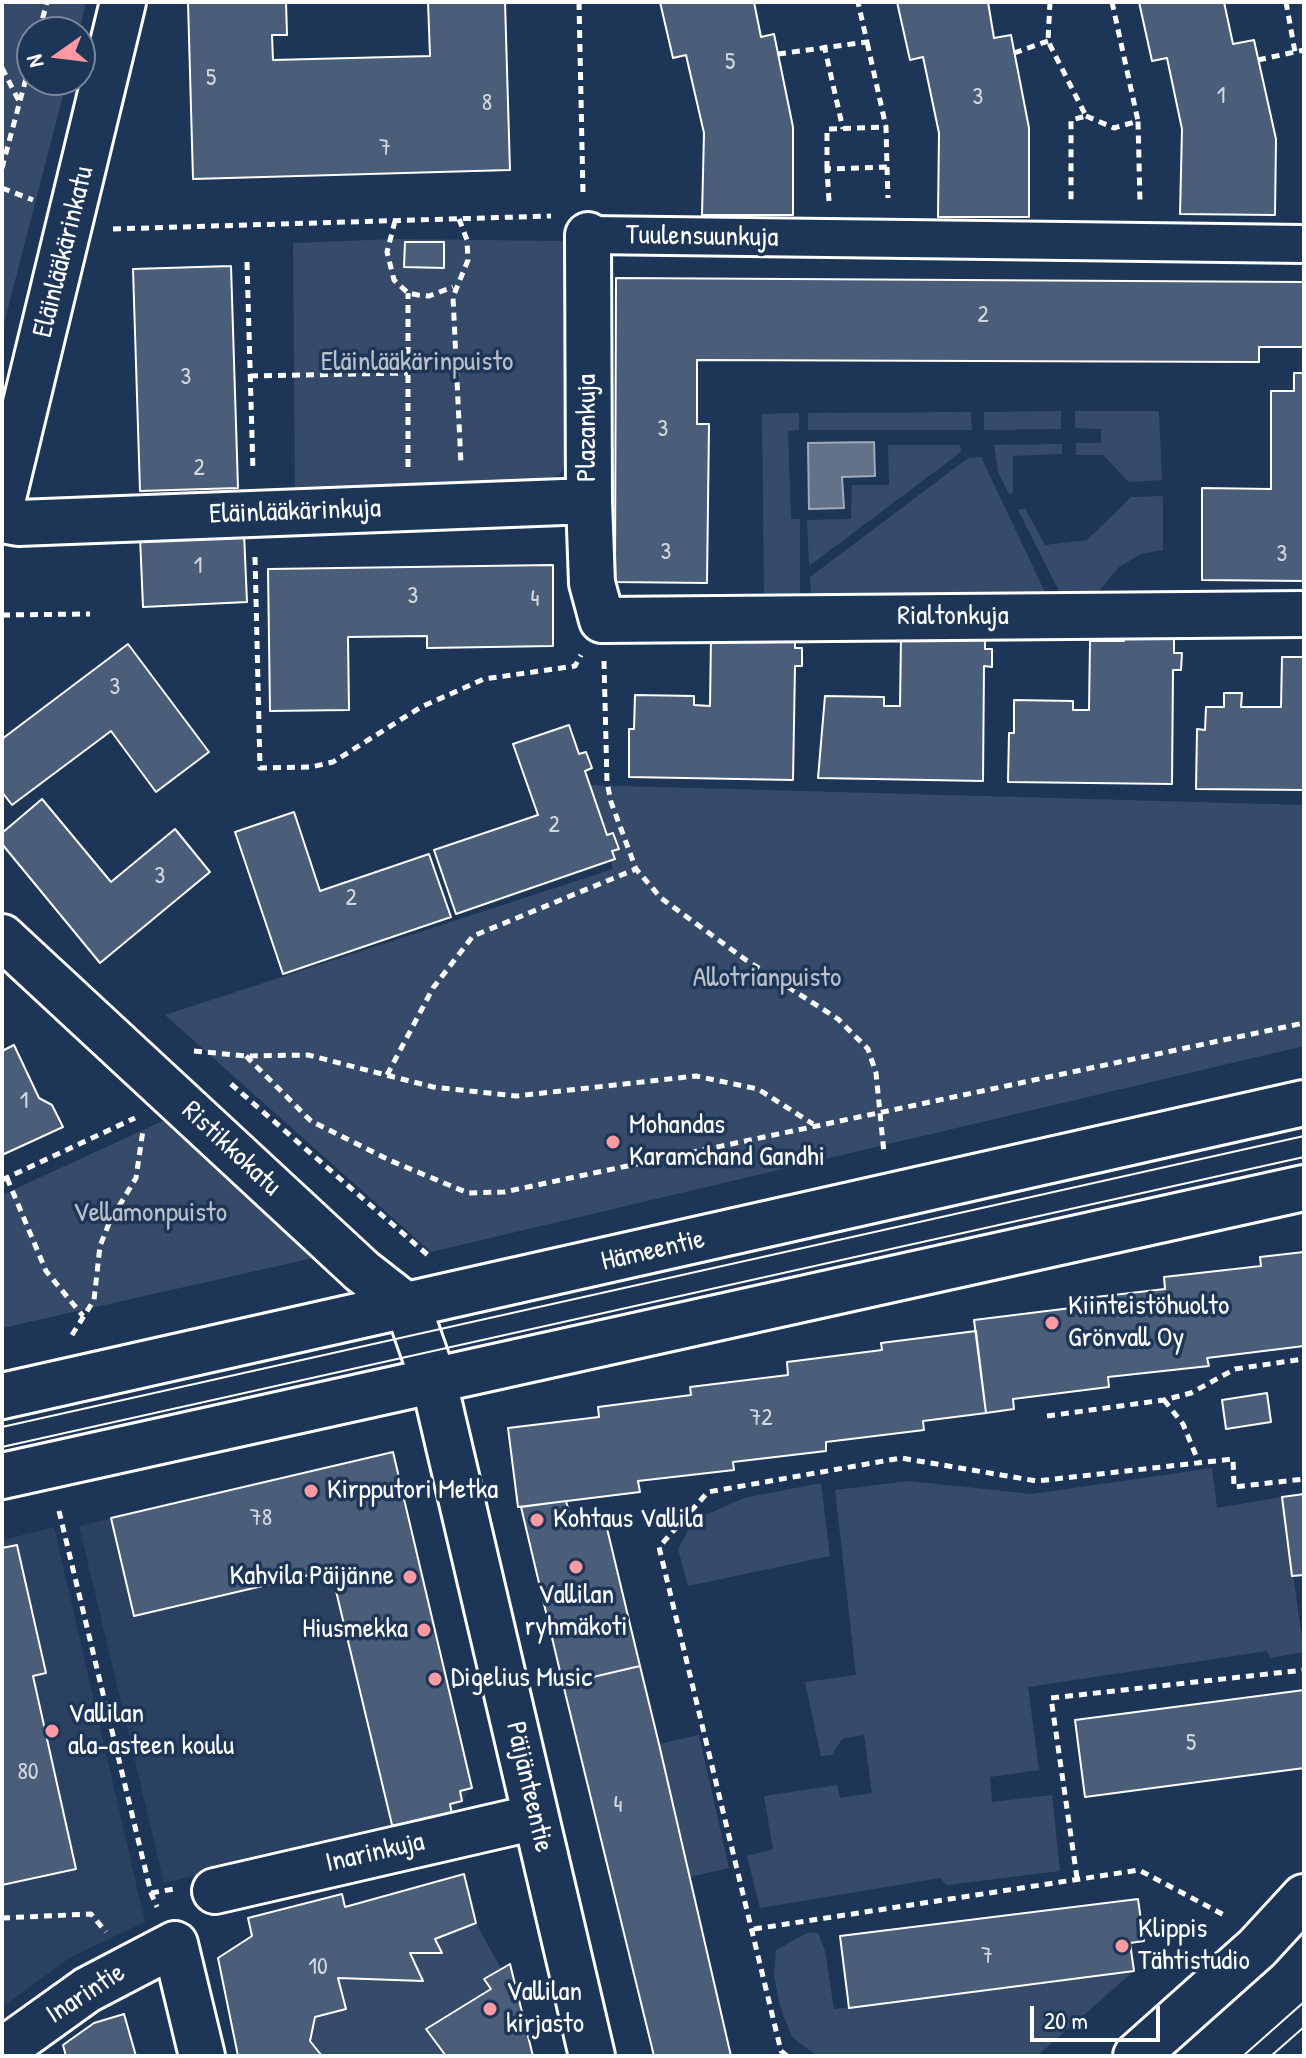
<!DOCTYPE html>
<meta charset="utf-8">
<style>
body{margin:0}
#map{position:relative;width:1306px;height:2058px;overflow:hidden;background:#1d3557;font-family:"Patrick Hand",sans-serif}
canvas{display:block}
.frame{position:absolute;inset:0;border:4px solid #fff;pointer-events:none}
.north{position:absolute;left:16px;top:16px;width:80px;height:80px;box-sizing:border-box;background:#1d3557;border:2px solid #77869a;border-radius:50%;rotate:256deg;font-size:22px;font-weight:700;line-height:32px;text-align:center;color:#fff}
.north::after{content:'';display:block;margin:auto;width:28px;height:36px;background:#ff9aa2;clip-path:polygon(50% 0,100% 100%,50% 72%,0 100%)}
.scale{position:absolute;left:1030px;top:2006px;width:130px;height:36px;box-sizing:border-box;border:4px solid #fff;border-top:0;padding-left:10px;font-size:24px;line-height:28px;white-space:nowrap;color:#fff;-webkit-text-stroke:6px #1d3557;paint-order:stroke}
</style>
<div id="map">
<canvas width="1306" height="2058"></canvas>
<div class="frame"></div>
<div class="north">N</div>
<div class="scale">20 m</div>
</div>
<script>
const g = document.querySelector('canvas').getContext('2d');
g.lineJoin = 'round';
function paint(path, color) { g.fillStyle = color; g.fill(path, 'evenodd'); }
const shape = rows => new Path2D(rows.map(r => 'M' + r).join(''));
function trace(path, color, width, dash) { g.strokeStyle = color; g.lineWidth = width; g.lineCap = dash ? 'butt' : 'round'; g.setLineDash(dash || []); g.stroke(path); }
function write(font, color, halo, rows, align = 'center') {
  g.font = font + ' "Patrick Hand",sans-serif'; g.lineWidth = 7; g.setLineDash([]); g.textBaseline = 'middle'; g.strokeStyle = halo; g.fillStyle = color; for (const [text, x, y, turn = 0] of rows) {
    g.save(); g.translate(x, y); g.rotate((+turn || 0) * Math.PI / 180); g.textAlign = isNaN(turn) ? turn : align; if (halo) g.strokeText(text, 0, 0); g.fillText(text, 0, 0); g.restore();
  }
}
paint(shape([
 [393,1452,472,1788,452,1815,164,1883,79,1526],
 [54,1527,145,1922,71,1957,2,2007,2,1540]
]), '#2a4161');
paint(shape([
 [2,2,86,2,79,32,32,32,32,80,67,80,2,331],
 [395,239,566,241,568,460,559,475,546,480,509,483,295,493,293,243],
 [1061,411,1061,429,984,430,984,412],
 [1075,411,1159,411,1162,480,1129,482,1103,455,1076,455,1076,443,1101,443,1101,429,1075,428],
 [971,412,972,430,808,430,808,413],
 [799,413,799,430,788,431,791,519,800,519,800,593,764,594,762,414],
 [1062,444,1062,454,1013,456,1013,493,1009,494,998,472,994,445],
 [888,445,960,445,961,452,809,566,807,520,851,519,852,485,889,485],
 [981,457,1045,592,811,594,810,577,968,458],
 [1163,496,1163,550,1141,554,1119,567,1099,591,1059,591,1018,510,1025,508,1045,545,1087,540,1131,497],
 [586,785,1304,805,1304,1046,431,1252,165,1015,613,869],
 [165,1120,318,1257,2,1328,2,1195],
 [1212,1468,1217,1508,1282,1497,1304,1652,1270,1658,1267,1651,1028,1687,1039,1770,990,1777,992,1802,1052,1795,1060,1871,947,1885,940,1878,760,1908,747,1856,773,1849,764,1796,837,1785,840,1798,872,1793,864,1735,842,1739,832,1755,821,1756,805,1682,856,1675,835,1490,909,1481,1032,1494],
 [821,1483,830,1556,688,1586,678,1549,694,1520,744,1498],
 [699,1735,729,1868,689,1877,659,1744],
 [476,1923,501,1969,484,1979,491,1989,427,2029,446,2056,322,2056,310,2041,315,2017,346,2009,338,1978,422,1981,410,1953,441,1953,435,1939],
 [809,1932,818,1933,825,1951,834,2009,1134,1971,1037,2056,817,2056,792,2037,780,2006,774,1976,776,1950]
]), '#364b69');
const water = shape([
 [874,442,875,476,842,477,844,508,809,509,808,443,874,442]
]);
paint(water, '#617289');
trace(water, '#a0aab8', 2);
const building = shape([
 [188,2,286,2,287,35,272,35,273,60,430,56,428,2,505,2,510,170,193,179,188,2],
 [660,2,754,2,761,37,774,34,793,127,793,215,702,215,704,133,686,55,673,58,660,2],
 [897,2,988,2,994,38,1011,35,1029,128,1029,217,938,217,939,133,923,57,910,60,897,2],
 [1139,2,1224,2,1233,44,1254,40,1276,139,1275,215,1180,214,1182,129,1167,58,1152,61,1139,2],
 [405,242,444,242,444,268,404,267,405,242],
 [231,266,238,488,140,491,133,269,231,266],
 [616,278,1304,282,1304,347,1259,347,1259,362,697,360,697,424,709,424,707,583,615,582,616,278],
 [1294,373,1304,373,1304,581,1202,580,1202,488,1271,489,1271,391,1294,391,1294,373],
 [244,533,247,602,143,607,140,537,244,533],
 [553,565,553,646,427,648,427,636,348,637,349,710,270,711,268,569,553,565],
 [795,634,795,648,802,648,802,666,795,666,793,780,629,777,629,729,634,729,635,695,694,696,694,705,710,706,711,636,795,634],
 [985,634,985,649,992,649,992,667,984,666,983,781,818,778,825,696,884,697,884,706,900,706,901,637,985,634],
 [1124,637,1174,638,1174,653,1182,653,1181,670,1173,670,1172,784,1008,782,1009,733,1014,733,1014,700,1073,701,1073,710,1089,710,1090,641,1124,641,1124,637],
 [128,644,209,752,156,792,111,731,12,805,2,792,2,739,128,644],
 [1282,657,1304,657,1304,790,1196,789,1197,729,1205,730,1206,707,1224,707,1224,693,1242,693,1241,707,1281,707,1282,657],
 [569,725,579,754,586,752,592,768,585,771,607,835,613,833,619,849,612,851,615,859,456,914,434,850,538,815,513,744,569,725],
 [42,799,111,882,175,829,210,872,100,963,2,844,2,833,42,799],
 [294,812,320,891,429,854,451,917,283,974,235,832,294,812],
 [14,1045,39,1098,52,1105,63,1127,2,1155,2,1051,14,1045],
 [1304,1252,1304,1346,1207,1358,1209,1366,1108,1377,1109,1387,1013,1399,1014,1409,986,1413,974,1320,1071,1308,1070,1300,1165,1289,1164,1277,1261,1266,1260,1257,1304,1252],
 [976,1331,986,1413,923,1421,924,1430,826,1442,826,1451,733,1462,734,1470,638,1481,640,1492,518,1507,508,1428,599,1417,598,1407,691,1395,690,1387,788,1375,787,1362,882,1350,881,1343,976,1331],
 [1267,1393,1271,1422,1226,1429,1222,1400,1267,1393],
 [393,1452,472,1788,460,1791,462,1801,450,1804,452,1815,393,1829,331,1570,134,1616,111,1518,393,1452],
 [1304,1494,1304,1575,1292,1576,1282,1497,1304,1494],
 [566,1501,573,1527,605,1520,640,1666,563,1684,521,1507,566,1501],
 [17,1545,46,1673,33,1676,76,1869,2,1885,2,1548,17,1545],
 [640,1666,659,1744,731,2056,654,2056,563,1684,640,1666],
 [1304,1690,1304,1768,1085,1797,1075,1720,1304,1690],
 [464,1874,476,1923,435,1939,442,1953,410,1953,423,1981,338,1978,346,2009,315,2017,310,2041,322,2056,238,2056,218,1958,252,1936,248,1918,342,1894,345,1907,464,1874],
 [1138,1899,1144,1941,1130,1943,1134,1971,849,2008,840,1936,1138,1899],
 [510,1964,533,2056,446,2056,426,2029,491,1989,484,1979,510,1964],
 [124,2014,136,2056,66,2056,63,2045,94,2023,124,2014]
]);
paint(building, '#4a5d79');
trace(building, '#fff', 2);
const pedestrian = shape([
 [588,235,1304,244]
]);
const minor = shape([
 [588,235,589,501,592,583,602,620,1304,614],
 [2,502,123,2],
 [2,520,18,523,589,501],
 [2,937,362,1271,408,1307,433,1378,592,2056],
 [215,1891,536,1817],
 [2,2051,87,1990,175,1944,202,2056]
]);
const secondary = shape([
 [2,1396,1304,1103],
 [2,1476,1304,1188]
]);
const primary = shape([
 [1136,2056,1257,1948,1304,1897]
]);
trace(pedestrian, '#fff', 42);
trace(minor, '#fff', 50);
trace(secondary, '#fff', 50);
trace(primary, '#fff', 50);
trace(shape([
 [579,2,583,194],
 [1050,2,1048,41,1086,116,1071,120,1071,201],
 [1112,2,1138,121],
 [1286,2,1295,52],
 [39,32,47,2],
 [824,45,843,129],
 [1014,53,1048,41],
 [778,54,867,42,858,2],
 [1258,60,1304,50],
 [2,68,19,101],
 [1086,116,1114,128,1138,121,1140,202],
 [887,167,888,198],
 [2,168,32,56],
 [827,169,827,129,886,127],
 [2,188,33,200],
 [829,201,827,169,887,167,886,127,867,42],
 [459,219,467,240,468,260,453,297,461,464],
 [395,221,387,252,394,280,408,293,418,295,429,296,453,287],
 [113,229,551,216],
 [247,262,253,471],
 [250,376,408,373],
 [408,467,408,293],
 [255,557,260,768,311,767,333,762,421,707,484,679,575,666,581,655],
 [2,615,90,614],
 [604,661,607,782,611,802,636,869,661,898,746,960,838,1019,868,1049,876,1073,884,1153],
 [194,1051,246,1056,308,1055,433,1087,516,1096,696,1076,758,1089,813,1124],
 [246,1056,311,1121,389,1160,468,1193,504,1192,1304,1023],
 [387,1075,433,988,473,936,636,869],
 [231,1084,429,1256],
 [7,1178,46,1271,83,1316],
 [2,1180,135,1118],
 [72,1335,94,1300,100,1246,110,1221,136,1178,143,1130],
 [1164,1400,1183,1424,1199,1463],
 [1047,1416,1164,1400,1191,1393,1235,1369,1304,1359],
 [59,1511,151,1893,157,1907],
 [1077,1878,1051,1698,1304,1670],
 [151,1893,174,1889],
 [2,1918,91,1914,106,1932],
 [754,1929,1139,1870,1226,1916],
 [787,2056,781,2051,659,1547,708,1492,901,1458,1037,1481,1233,1459,1234,1487,1304,1479]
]), '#fff', 5, [8, 6]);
trace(pedestrian, '#1d3557', 36);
trace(minor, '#1d3557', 44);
trace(secondary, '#1d3557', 44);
trace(primary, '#1d3557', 44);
trace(shape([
 [2,1427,1304,1136],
 [2,1447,1304,1157],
 [1243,2056,1304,2002],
 [1271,2056,1304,2027]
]), '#fff', 2);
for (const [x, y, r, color] of [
 [613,1142,8,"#ff9aa2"],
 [1052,1323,8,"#ff9aa2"],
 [311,1491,8,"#ff9aa2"],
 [537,1520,8,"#ff9aa2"],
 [576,1567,8,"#ff9aa2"],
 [410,1577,8,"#ff9aa2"],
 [424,1630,8,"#ff9aa2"],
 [435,1679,8,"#ff9aa2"],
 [52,1731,8,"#ff9aa2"],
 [1122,1946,8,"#ff9aa2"],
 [490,2009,8,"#ff9aa2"]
]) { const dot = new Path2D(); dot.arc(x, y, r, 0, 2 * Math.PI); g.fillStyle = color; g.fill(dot); trace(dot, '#1d3557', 3); }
write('24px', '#d2d6de', null, [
 ["5",730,63],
 ["5",211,79],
 ["1",1221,97],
 ["3",978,98],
 ["8",487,104],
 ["7",385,149],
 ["2",983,316],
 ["3",186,378],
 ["3",663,430],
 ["2",199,469],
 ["3",666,553],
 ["3",1282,555],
 ["1",198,567],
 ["3",413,597],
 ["4",535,600],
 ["3",115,688],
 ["2",554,826],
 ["3",160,877],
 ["2",351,899],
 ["1",24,1102],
 ["72",761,1419],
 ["78",261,1519],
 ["5",1191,1744],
 ["80",28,1773],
 ["4",618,1806],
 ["7",987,1957],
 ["10",318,1968]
]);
write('28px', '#fff', '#1d3557', [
 ["Tuulensuunkuja",702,237,1],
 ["Eläinlääkärinkatu",64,252,-76],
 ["Plazankuja",588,428,-90],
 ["Eläinlääkärinkuja",295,512,-2],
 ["Rialtonkuja",953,617],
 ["Ristikkokatu",231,1149,43],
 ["Hämeentie",653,1251,-13],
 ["Päijänteentie",529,1787,77],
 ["Inarinkuja",375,1853,-13],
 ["Inarintie",86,1994,-33]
]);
write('28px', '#b9c0ca', '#1d3557', [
 ["Eläinlääkärinpuisto",417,363],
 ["Allotrianpuisto",767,979],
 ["Vellamonpuisto",150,1214]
]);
write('28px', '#fff', '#1d3557', [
 ["Mohandas",629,1126],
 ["Karamchand Gandhi",629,1158],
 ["Kiinteistöhuolto",1068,1307],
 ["Grönvall Oy",1068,1339],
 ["Kirpputori Metka",327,1491],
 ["Kohtaus Vallila",553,1520],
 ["Kahvila Päijänne",394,1577,"right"],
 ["Vallilan",576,1596,"center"],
 ["ryhmäkoti",576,1628,"center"],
 ["Hiusmekka",408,1630,"right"],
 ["Digelius Music",451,1679],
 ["Vallilan",68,1715],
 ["ala-asteen koulu",68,1747],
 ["Klippis",1138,1930],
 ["Tähtistudio",1138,1962],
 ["Vallilan",506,1993],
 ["kirjasto",506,2025]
], 'left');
</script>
